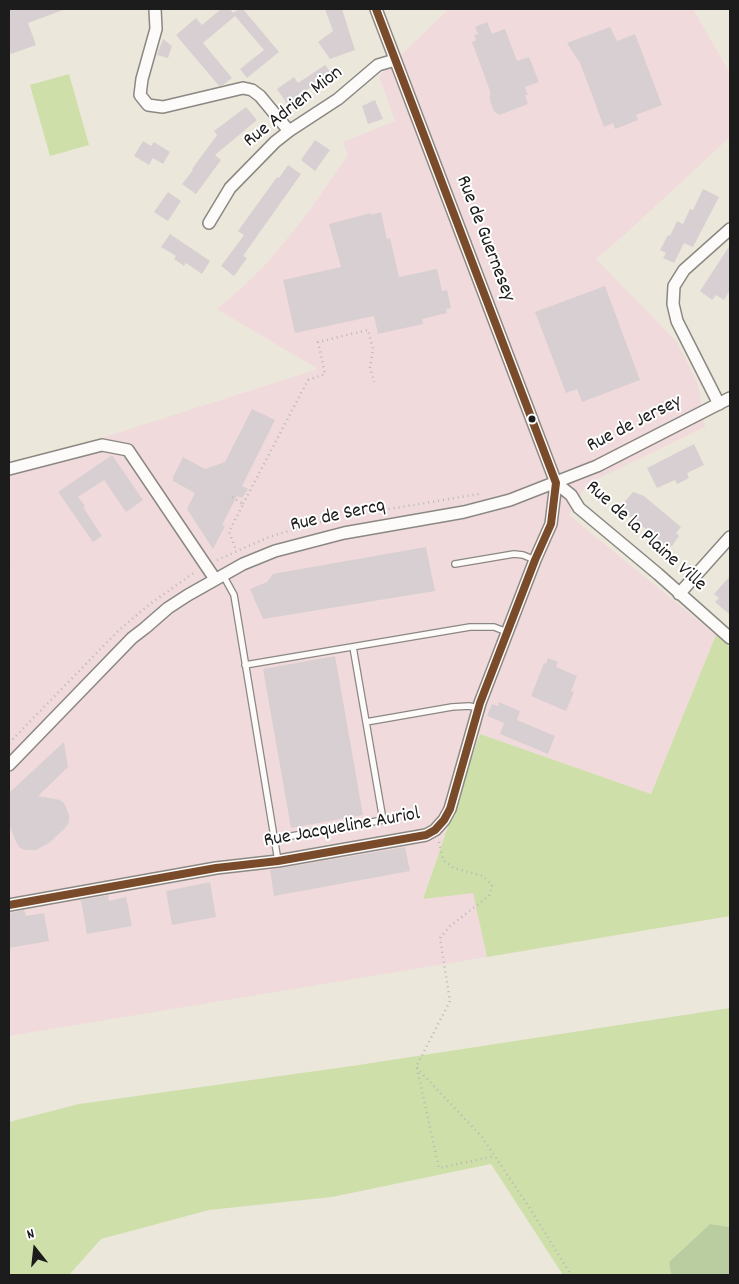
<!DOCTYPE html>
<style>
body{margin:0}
#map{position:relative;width:739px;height:1284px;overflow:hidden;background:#ece7db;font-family:Dekko,sans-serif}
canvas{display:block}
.frame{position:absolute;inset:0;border:10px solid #1c1c1c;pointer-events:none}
.north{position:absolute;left:10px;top:1224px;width:50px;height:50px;-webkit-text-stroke:4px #fff;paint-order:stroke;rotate:344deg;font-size:14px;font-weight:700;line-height:20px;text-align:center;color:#1c1c1c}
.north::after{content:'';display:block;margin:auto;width:18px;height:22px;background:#1c1c1c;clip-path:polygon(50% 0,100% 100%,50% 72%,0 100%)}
</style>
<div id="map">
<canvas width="739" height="1284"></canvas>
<div class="frame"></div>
<div class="north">N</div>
</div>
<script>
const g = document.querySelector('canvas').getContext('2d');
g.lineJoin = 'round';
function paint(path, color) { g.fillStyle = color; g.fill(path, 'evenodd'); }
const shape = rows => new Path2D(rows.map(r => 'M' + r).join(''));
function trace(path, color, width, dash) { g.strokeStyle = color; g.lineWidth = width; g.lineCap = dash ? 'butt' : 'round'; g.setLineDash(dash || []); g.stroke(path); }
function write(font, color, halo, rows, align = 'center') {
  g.font = font + ' Dekko,sans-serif'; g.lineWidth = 4; g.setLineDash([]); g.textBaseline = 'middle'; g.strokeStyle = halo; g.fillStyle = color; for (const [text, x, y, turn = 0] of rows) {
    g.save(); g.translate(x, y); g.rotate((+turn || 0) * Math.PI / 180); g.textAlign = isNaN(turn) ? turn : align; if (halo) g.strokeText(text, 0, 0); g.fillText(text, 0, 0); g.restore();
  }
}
paint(shape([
 [449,9,693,9,730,73,730,137,622,237,596,259,677,342,698,384,705,427,587,484,569,515,716,635,651,794,480,734,423,898,473,892,487,957,9,1036,9,463,108,436,318,369,217,309,246,284,269,261,307,214,348,155,343,142,395,121,379,76]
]), '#f1dadc');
paint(shape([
 [69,74,89,145,50,156,30,85],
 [716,635,730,647,730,916,487,957,473,893,423,899,480,734,651,794],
 [730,1008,730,1227,710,1224,669,1262,671,1275,563,1275,491,1164,332,1197,209,1210,101,1239,69,1275,9,1275,9,1122,79,1104,352,1066]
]), '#cedfaa');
paint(shape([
 [710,1224,730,1227,730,1275,671,1275,669,1262]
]), '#b9cda0');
paint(shape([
 [9,9,63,9,63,10,28,23,36,45,11,54,9,48],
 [221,9,230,9,233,13,239,9,243,9,279,52,247,78,240,69,264,50,235,16,203,43,232,78,223,85,219,86,176,35,196,18,202,25],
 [325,9,342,9,355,50,330,59,318,42,333,31],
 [487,22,492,34,505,29,517,61,529,57,539,82,525,87,528,95,525,95,528,104,499,115,494,111,490,101,490,91,472,42,476,40,474,35,478,34,475,27],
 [610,27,617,41,635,34,662,105,636,115,638,120,615,129,613,123,604,127,580,63,567,43],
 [163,39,172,46,168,58,157,55],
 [325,65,335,78,318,90,314,85,287,104,277,89,294,77,298,83],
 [375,100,383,119,368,124,362,106],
 [246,107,257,120,215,155,221,160,196,194,182,184,193,170,192,169,217,135,214,131],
 [315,140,330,150,315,171,301,160],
 [143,141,151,146,154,142,170,152,163,164,153,158,149,165,134,156],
 [288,165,301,174,243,256,247,258,234,276,221,266,244,235,238,231,277,177,279,178],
 [703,189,719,197,693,247,684,243,674,263,663,258,666,253,660,250,668,235,670,236,677,221,683,224,690,209,693,210],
 [168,192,181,201,168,221,154,212],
 [381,212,387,239,390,238,399,277,437,269,442,291,447,290,451,308,446,309,447,313,422,319,423,324,378,334,374,316,295,333,283,280,341,267,329,224,371,213,371,215],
 [170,234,210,261,202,274,186,263,184,266,174,259,176,256,161,247],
 [730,245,730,290,724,300,716,295,712,300,700,291],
 [605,286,640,380,582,402,577,389,566,393,535,312],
 [252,409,275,420,242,486,248,489,242,498,237,496,222,525,225,526,213,549,187,509,195,493,173,481,173,477,183,457,205,469,225,462],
 [694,444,704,465,687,473,689,478,677,484,675,480,657,488,647,468],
 [112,455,143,500,126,512,104,480,78,497,85,506,83,507,102,536,93,542,58,492],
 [633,492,644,496,681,527,676,533,679,536,672,546,666,547,652,535,650,537,647,530,628,515,630,513,621,506],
 [426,547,435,591,263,619,250,589,267,582,273,574,278,573],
 [730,576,730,615,715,602,719,598,714,594],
 [335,656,363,815,291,828,263,669],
 [548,658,558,662,556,667,577,676,571,691,574,692,566,711,531,696,544,663,546,664],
 [499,702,520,711,517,720,555,736,548,754,500,734,504,723,487,716,492,704,498,706],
 [64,742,68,767,38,796,60,800,64,803,69,815,69,822,65,828,49,843,36,850,25,850,20,848,16,842,9,824,9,793],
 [405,847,410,871,274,896,270,870],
 [210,882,216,917,172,925,166,891],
 [108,895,109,901,126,897,132,926,87,934,81,900],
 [24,910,26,916,44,913,49,941,9,948,9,913]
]), '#d8cfd2');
const lane = shape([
 [455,564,514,554,523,555,535,560],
 [223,575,234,595,278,861],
 [245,665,470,627,494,627,507,632],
 [366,722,452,707,469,706,479,708],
 [274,839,383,820,353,647]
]);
const street = shape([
 [155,9,156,29,142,79,140,95,148,105,163,107,243,88,252,90,260,96,289,131],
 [209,223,230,188,275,142,289,131,338,99,378,65,395,60],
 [719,404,677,321,673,304,674,286,684,270,730,229],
 [9,469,102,445,128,450,215,579],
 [556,483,571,495,579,508,658,574,730,638],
 [679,594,730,537],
 [9,765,132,638,145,628,168,608,188,595,243,564,275,551,344,533,464,512,510,500,597,466,730,398],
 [9,905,216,868,278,861,426,835,435,830,444,820,450,809,480,703,535,560,551,524,556,483,376,9]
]);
trace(lane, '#8b8882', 8);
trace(street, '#8b8882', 14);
trace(shape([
 [232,497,243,504,229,532,236,550],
 [243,504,308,380,325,374,318,342,368,330,373,349,370,368,374,382],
 [217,560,269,537,308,525,353,515,479,494],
 [9,561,12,560],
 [9,743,119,630,150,604,195,572],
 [439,842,443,860,454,868,483,876,492,885,489,896,450,926,440,938,450,1001,416,1067,482,1137,531,1210,571,1275],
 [417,1068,439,1168,495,1156]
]), '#b9b8b6', 2.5, [1, 4]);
trace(lane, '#fcfbfa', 5.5);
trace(street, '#fcfbfa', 11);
trace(shape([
 [9,905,216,868,278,861,426,835,435,830,444,820,450,809,480,703,535,560,551,524,556,483,376,9]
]), '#7a4b2a', 8);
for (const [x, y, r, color] of [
 [532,419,4.5,"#1c1c1c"]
]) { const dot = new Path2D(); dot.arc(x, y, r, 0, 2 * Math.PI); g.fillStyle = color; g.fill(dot); trace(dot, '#fff', 2); }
write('20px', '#1c1c1c', '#fff', [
 ["Rue Adrien Mion",294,108,-38],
 ["Rue de Guernesey",484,239,69],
 ["Rue de Jersey",635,425,-27],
 ["Rue de Sercq",338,517,-12],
 ["Rue de la Plaine Ville",645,537,42],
 ["Rue Jacqueline Auriol",342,829,-10]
]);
</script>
